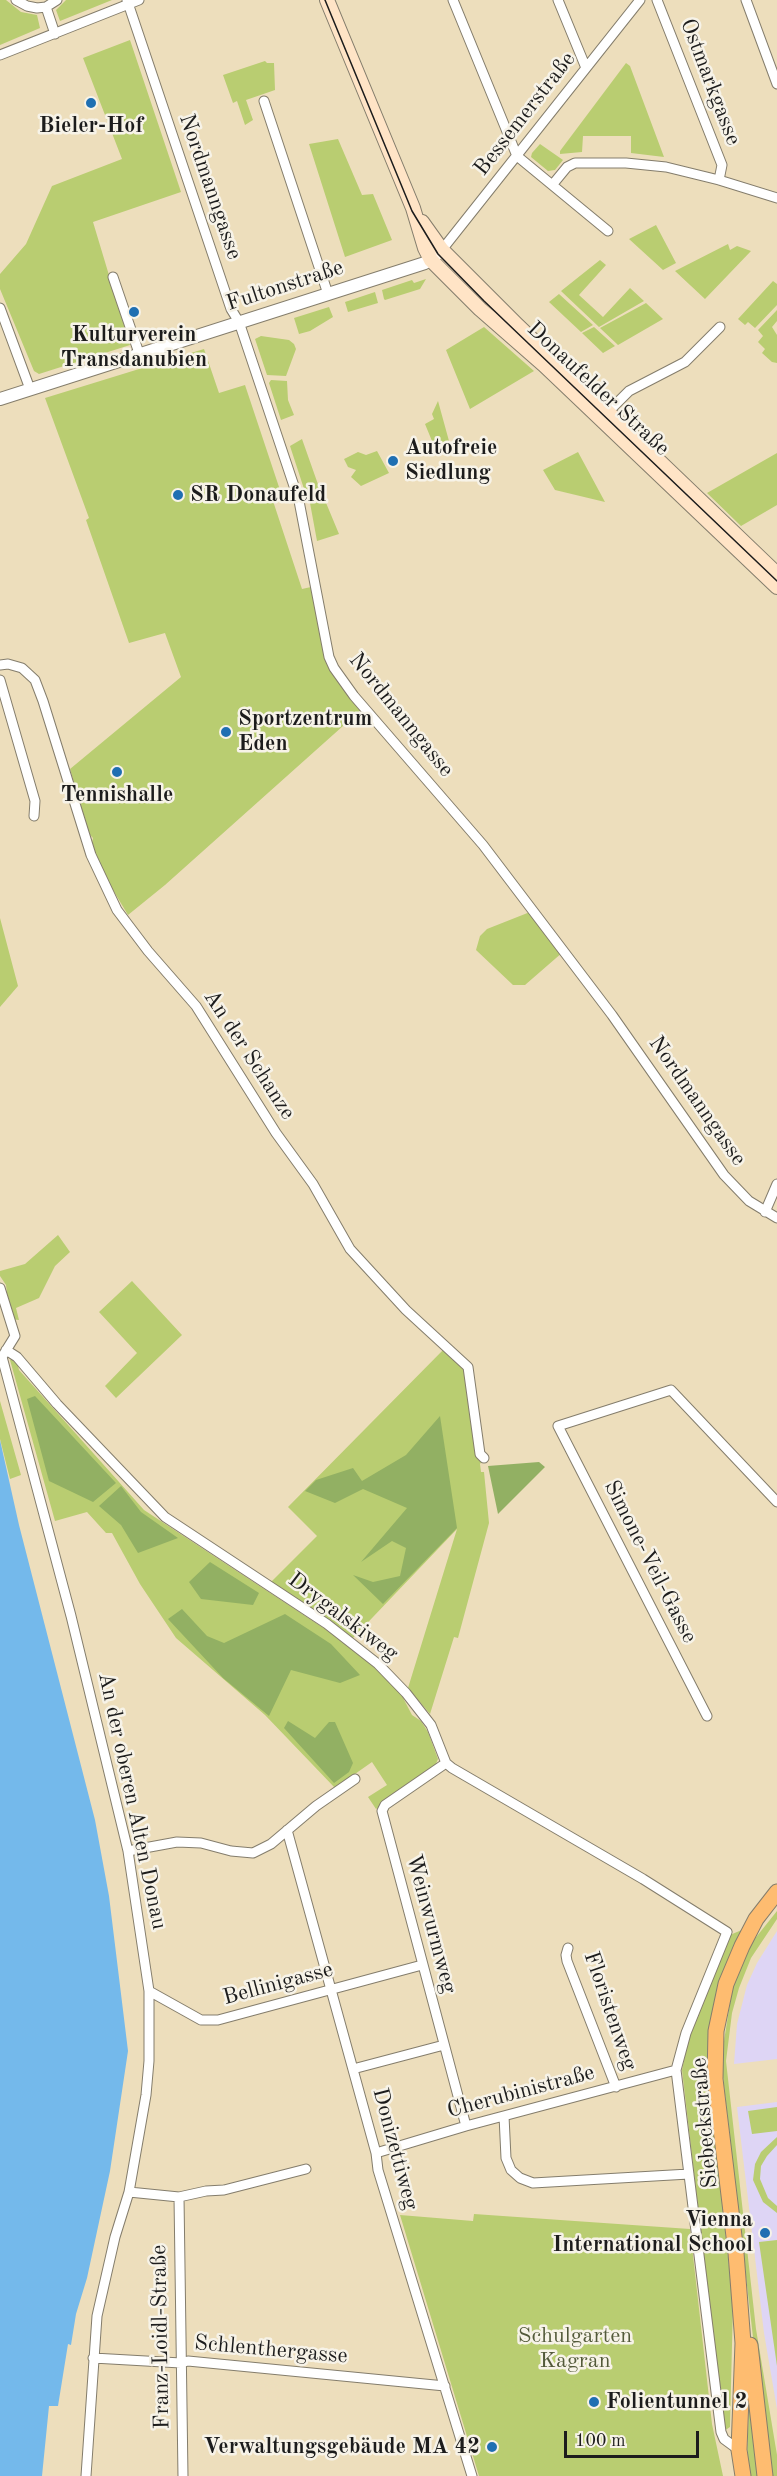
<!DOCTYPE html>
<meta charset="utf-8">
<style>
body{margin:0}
#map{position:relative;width:777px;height:2476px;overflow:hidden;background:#eddebc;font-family:"Old Standard TT",serif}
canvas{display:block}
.scale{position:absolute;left:564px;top:2431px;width:135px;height:27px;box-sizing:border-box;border:3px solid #1c1c1c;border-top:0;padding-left:8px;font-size:18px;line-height:21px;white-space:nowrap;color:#1c1c1c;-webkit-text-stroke:4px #f7f3e8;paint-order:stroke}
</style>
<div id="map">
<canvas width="777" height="2476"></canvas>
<div class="scale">100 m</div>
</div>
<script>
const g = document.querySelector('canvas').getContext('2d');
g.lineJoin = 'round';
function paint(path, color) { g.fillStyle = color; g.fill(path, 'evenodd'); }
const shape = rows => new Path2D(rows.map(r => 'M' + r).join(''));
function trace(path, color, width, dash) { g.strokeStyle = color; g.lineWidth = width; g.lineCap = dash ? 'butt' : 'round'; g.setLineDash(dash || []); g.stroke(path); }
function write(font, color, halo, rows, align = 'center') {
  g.font = font + ' "Old Standard TT",serif'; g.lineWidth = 5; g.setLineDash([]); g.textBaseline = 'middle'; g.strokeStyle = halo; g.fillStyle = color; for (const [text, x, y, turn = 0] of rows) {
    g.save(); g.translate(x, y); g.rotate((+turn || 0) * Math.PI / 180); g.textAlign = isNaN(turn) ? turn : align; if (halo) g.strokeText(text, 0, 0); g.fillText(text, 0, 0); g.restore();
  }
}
paint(shape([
 [777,1931,777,2059,734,2064,737,2024,747,1985,757,1963],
 [777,2102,777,2409,764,2333,737,2107]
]), '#ded5f5');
paint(shape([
 [0,0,6,0,21,12,37,15,40,28,0,45],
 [66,0,112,0,60,21,56,10],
 [130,40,181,192,93,222,130,345,39,374,34,371,0,289,0,274,26,244,52,186,122,159,83,58],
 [265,61,267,63,274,63,275,90,246,100,253,120,245,125,237,101,233,103,223,75],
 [626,63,630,66,664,157,631,153,631,136,583,136,582,152,560,154,560,151],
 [338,139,362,195,373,194,392,240,345,257,309,144],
 [540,144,563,160,555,170,548,171,531,157,532,153],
 [656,225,676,263,663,270,629,239],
 [728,244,730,250,737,246,751,251,705,299,675,271],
 [600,260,606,265,579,295,603,317,630,288,644,301,599,327,561,291],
 [426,279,420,289,385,300,384,299,382,290,412,280,414,283],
 [773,281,777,284,777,305,755,328,748,322,745,325,738,319],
 [375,292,378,303,348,312,345,302],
 [559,294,593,325,581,332,549,302],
 [646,303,663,319,618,345,600,328],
 [329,307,333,317,310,331,299,334,294,318],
 [777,310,777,321,772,327,777,335,777,363,772,362,762,353,765,349,758,342,763,336,758,330],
 [484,327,534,371,470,409,446,350],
 [594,327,615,346,603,353,582,333],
 [261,336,289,340,294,344,296,349,286,376,267,375,255,339],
 [204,349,219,393,245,385,281,493,272,497,274,504,302,589,311,587,325,660,342,687,362,709,165,885,128,915,98,865,92,843,93,838,89,834,70,769,181,677,165,633,129,643,86,520,89,518,45,398],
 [271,380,287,381,288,400,294,415,281,420,269,383],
 [438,401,449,441,431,450,428,448,432,441,425,424,434,419,432,414],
 [302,439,320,490,306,495,290,446],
 [377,451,389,473,361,486,351,477,356,470,348,467,344,459,358,452,366,455],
 [578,452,605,502,555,490,543,470],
 [777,453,777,505,741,526,707,493],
 [324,498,339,534,317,541,310,503],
 [530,912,563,952,525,985,513,985,476,950,480,936,487,929],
 [0,918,18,986,0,1007],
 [58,1235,70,1252,55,1266,39,1298,16,1308,19,1320,10,1319,6,1285,0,1276,0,1271,25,1264],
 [132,1281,182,1335,116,1398,105,1386,137,1353,99,1312],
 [446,1347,468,1367,475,1383,484,1458,480,1464,481,1472,484,1472,489,1523,458,1638,454,1637,430,1714,408,1688,457,1529,352,1639,271,1582,317,1536,288,1507],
 [13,1358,17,1362,19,1370,144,1510,325,1629,365,1657,383,1674,401,1694,412,1715,421,1721,428,1732,438,1759,435,1766,376,1809,368,1797,387,1785,372,1762,335,1788,265,1715,176,1638,140,1584,112,1533,106,1533,87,1512,55,1521,10,1360],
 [0,1401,21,1475,10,1479,0,1439],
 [777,1911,777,1919,751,1958,739,1988,732,2013,726,2061,756,2329,777,2455,777,2476,769,2476,723,2077,723,2047,732,1991,741,1965,753,1941],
 [744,1929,732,1949,718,1986,709,2036,708,2069,733,2304,730,2427,724,2431,682,2070,689,2035,730,1935],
 [777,2107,777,2131,752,2134,748,2111],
 [777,2137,777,2145,767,2156,761,2166,760,2179,768,2198,777,2206,777,2213,763,2202,753,2180,755,2164,761,2152],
 [474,2214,690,2229,712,2424,723,2476,479,2476,400,2215,473,2221],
 [777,2240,777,2366,759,2242],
 [749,2405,760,2476,749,2476,747,2459]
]), '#b9cd71');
paint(shape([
 [35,1396,116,1483,93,1502,49,1481,27,1399],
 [440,1416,457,1528,383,1604,353,1575,373,1582,400,1576,406,1548,392,1541,361,1562,407,1508,363,1489,335,1503,305,1491,316,1480,353,1468,362,1481,406,1455],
 [539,1462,545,1467,498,1514,488,1466],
 [121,1486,141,1512,178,1538,138,1553,121,1525,99,1506],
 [210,1562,259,1593,253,1605,201,1599,189,1582],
 [182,1609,207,1636,224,1643,285,1614,331,1644,360,1675,340,1683,291,1670,269,1716,223,1678,168,1619],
 [288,1721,315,1738,329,1722,335,1722,353,1763,349,1772,334,1783,284,1728]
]), '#92b063');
paint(shape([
 [0,1440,19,1525,95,1820,109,1896,128,2051,110,2171,87,2278,76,2314,71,2345,68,2344,58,2406,49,2406,42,2476,0,2476]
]), '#74b9eb');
const minor = shape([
 [16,0,27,6,37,8,46,7,57,0],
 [127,0,231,309,239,322,299,501,329,657,334,668,354,696,483,845,612,1015,724,1175,749,1201,777,1218],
 [453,0,517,156,608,231],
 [558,0,586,68],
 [657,0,722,165,719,180],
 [746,0,777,84],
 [46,7,55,34],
 [0,55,139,0],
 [264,101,328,294],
 [553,184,567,167,575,163,626,163,666,167,719,180,777,198],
 [441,251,640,0],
 [113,277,140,356],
 [0,308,30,389],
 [605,415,629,391,685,362,720,327],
 [0,665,8,664,22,668,35,680,43,701,91,855,117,910,148,951,196,1006,276,1133,313,1184,350,1249,406,1310,468,1367,480,1454,484,1458],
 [0,680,35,801,34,816],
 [765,1212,777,1184],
 [0,1288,15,1336,2,1357,71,1616,128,1851,149,1991,149,2061,146,2095,129,2192,115,2237,97,2316,86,2476],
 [6,1350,17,1357,57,1404,165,1517,327,1624,378,1664,406,1693,431,1725,446,1763,452,1768,643,1879,727,1932,686,2033,676,2070,721,2432,724,2439,739,2450],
 [707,1716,558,1426,671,1390,777,1502],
 [446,1763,385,1805,382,1811,466,2126],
 [287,1830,376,2153,378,2170,472,2476],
 [128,1851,177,1842,201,1843,231,1851,253,1853,271,1844,316,1806,355,1779],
 [568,1948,566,1955,567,1961,616,2087],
 [149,1991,201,2020,218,2020,422,1965],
 [353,2069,444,2045],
 [504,2116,506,2158,511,2170,520,2178,533,2183,689,2174],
 [376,2153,466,2126,676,2070],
 [129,2192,179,2197,206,2191,224,2190,306,2169],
 [179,2197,183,2476],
 [93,2358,181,2363,188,2361,445,2386]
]);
const tertiary = shape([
 [0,399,425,263,441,251]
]);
const secondary = shape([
 [327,0,413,208,425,248,431,260,480,309,544,365,777,587],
 [422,222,442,250,516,324,777,574]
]);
const primary = shape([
 [750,2345,765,2476],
 [743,2476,739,2450,743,2343,736,2253,715,2079,716,2031,726,1984,742,1946,756,1919,777,1892]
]);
trace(minor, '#847d6c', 11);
trace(tertiary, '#847d6c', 14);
trace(secondary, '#847d6c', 16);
trace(primary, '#847d6c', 17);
trace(minor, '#fff', 9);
trace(tertiary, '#fff', 12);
trace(secondary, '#ffe4c6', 14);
trace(primary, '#febc70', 15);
trace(shape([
 [325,0,412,211,438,254,484,301,777,581]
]), '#1c1c1c', 1.5);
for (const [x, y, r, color] of [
 [91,103,6,"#1f6fb2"],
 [134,312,6,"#1f6fb2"],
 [393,461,6,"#1f6fb2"],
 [178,495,6,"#1f6fb2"],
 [226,732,6,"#1f6fb2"],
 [117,772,6,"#1f6fb2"],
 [765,2233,6,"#1f6fb2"],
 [594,2402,6,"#1f6fb2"],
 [492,2447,6,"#1f6fb2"]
]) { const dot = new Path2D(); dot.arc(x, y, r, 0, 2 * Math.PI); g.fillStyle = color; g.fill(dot); trace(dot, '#f7f3e8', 2); }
write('22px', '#1c1c1c', '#f7f3e8', [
 ["Ostmarkgasse",710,82,69],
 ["Bessemerstraße",525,114,-52],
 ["Nordmanngasse",210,187,71],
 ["Fultonstraße",285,286,-18],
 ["Donaufelder Straße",598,389,43],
 ["Nordmanngasse",401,715,51],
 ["An der Schanze",249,1055,57],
 ["Nordmanngasse",697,1101,55],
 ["Simone-Veil-Gasse",650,1562,63],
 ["Drygalskiweg",343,1617,37],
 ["An der oberen Alten Donau",132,1801,78],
 ["Weinwurmweg",431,1924,75],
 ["Bellinigasse",278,1984,-15],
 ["Floristenweg",610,2011,71],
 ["Cherubinistraße",521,2092,-15],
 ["Siebeckstraße",705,2123,-95],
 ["Donizettiweg",395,2149,75],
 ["Franz-Loidl-Straße",161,2337,-91],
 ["Schlenthergasse",271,2350,5]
]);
write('bold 22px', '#1c1c1c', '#f7f3e8', [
 ["Bieler-Hof",91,126,"center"],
 ["Kulturverein",134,335,"center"],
 ["Transdanubien",134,360,"center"],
 ["Autofreie",405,448],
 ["Siedlung",405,473],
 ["SR Donaufeld",190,495],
 ["Sportzentrum",238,719],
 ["Eden",238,744],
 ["Tennishalle",117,795,"center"],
 ["Vienna",753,2220,"right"],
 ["International School",753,2245,"right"],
 ["Folientunnel 2",606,2402],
 ["Verwaltungsgebäude MA 42",480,2447,"right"]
], 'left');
write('22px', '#535a3a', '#f7f3e8', [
 ["Schulgarten",575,2336],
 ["Kagran",575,2361]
]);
</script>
